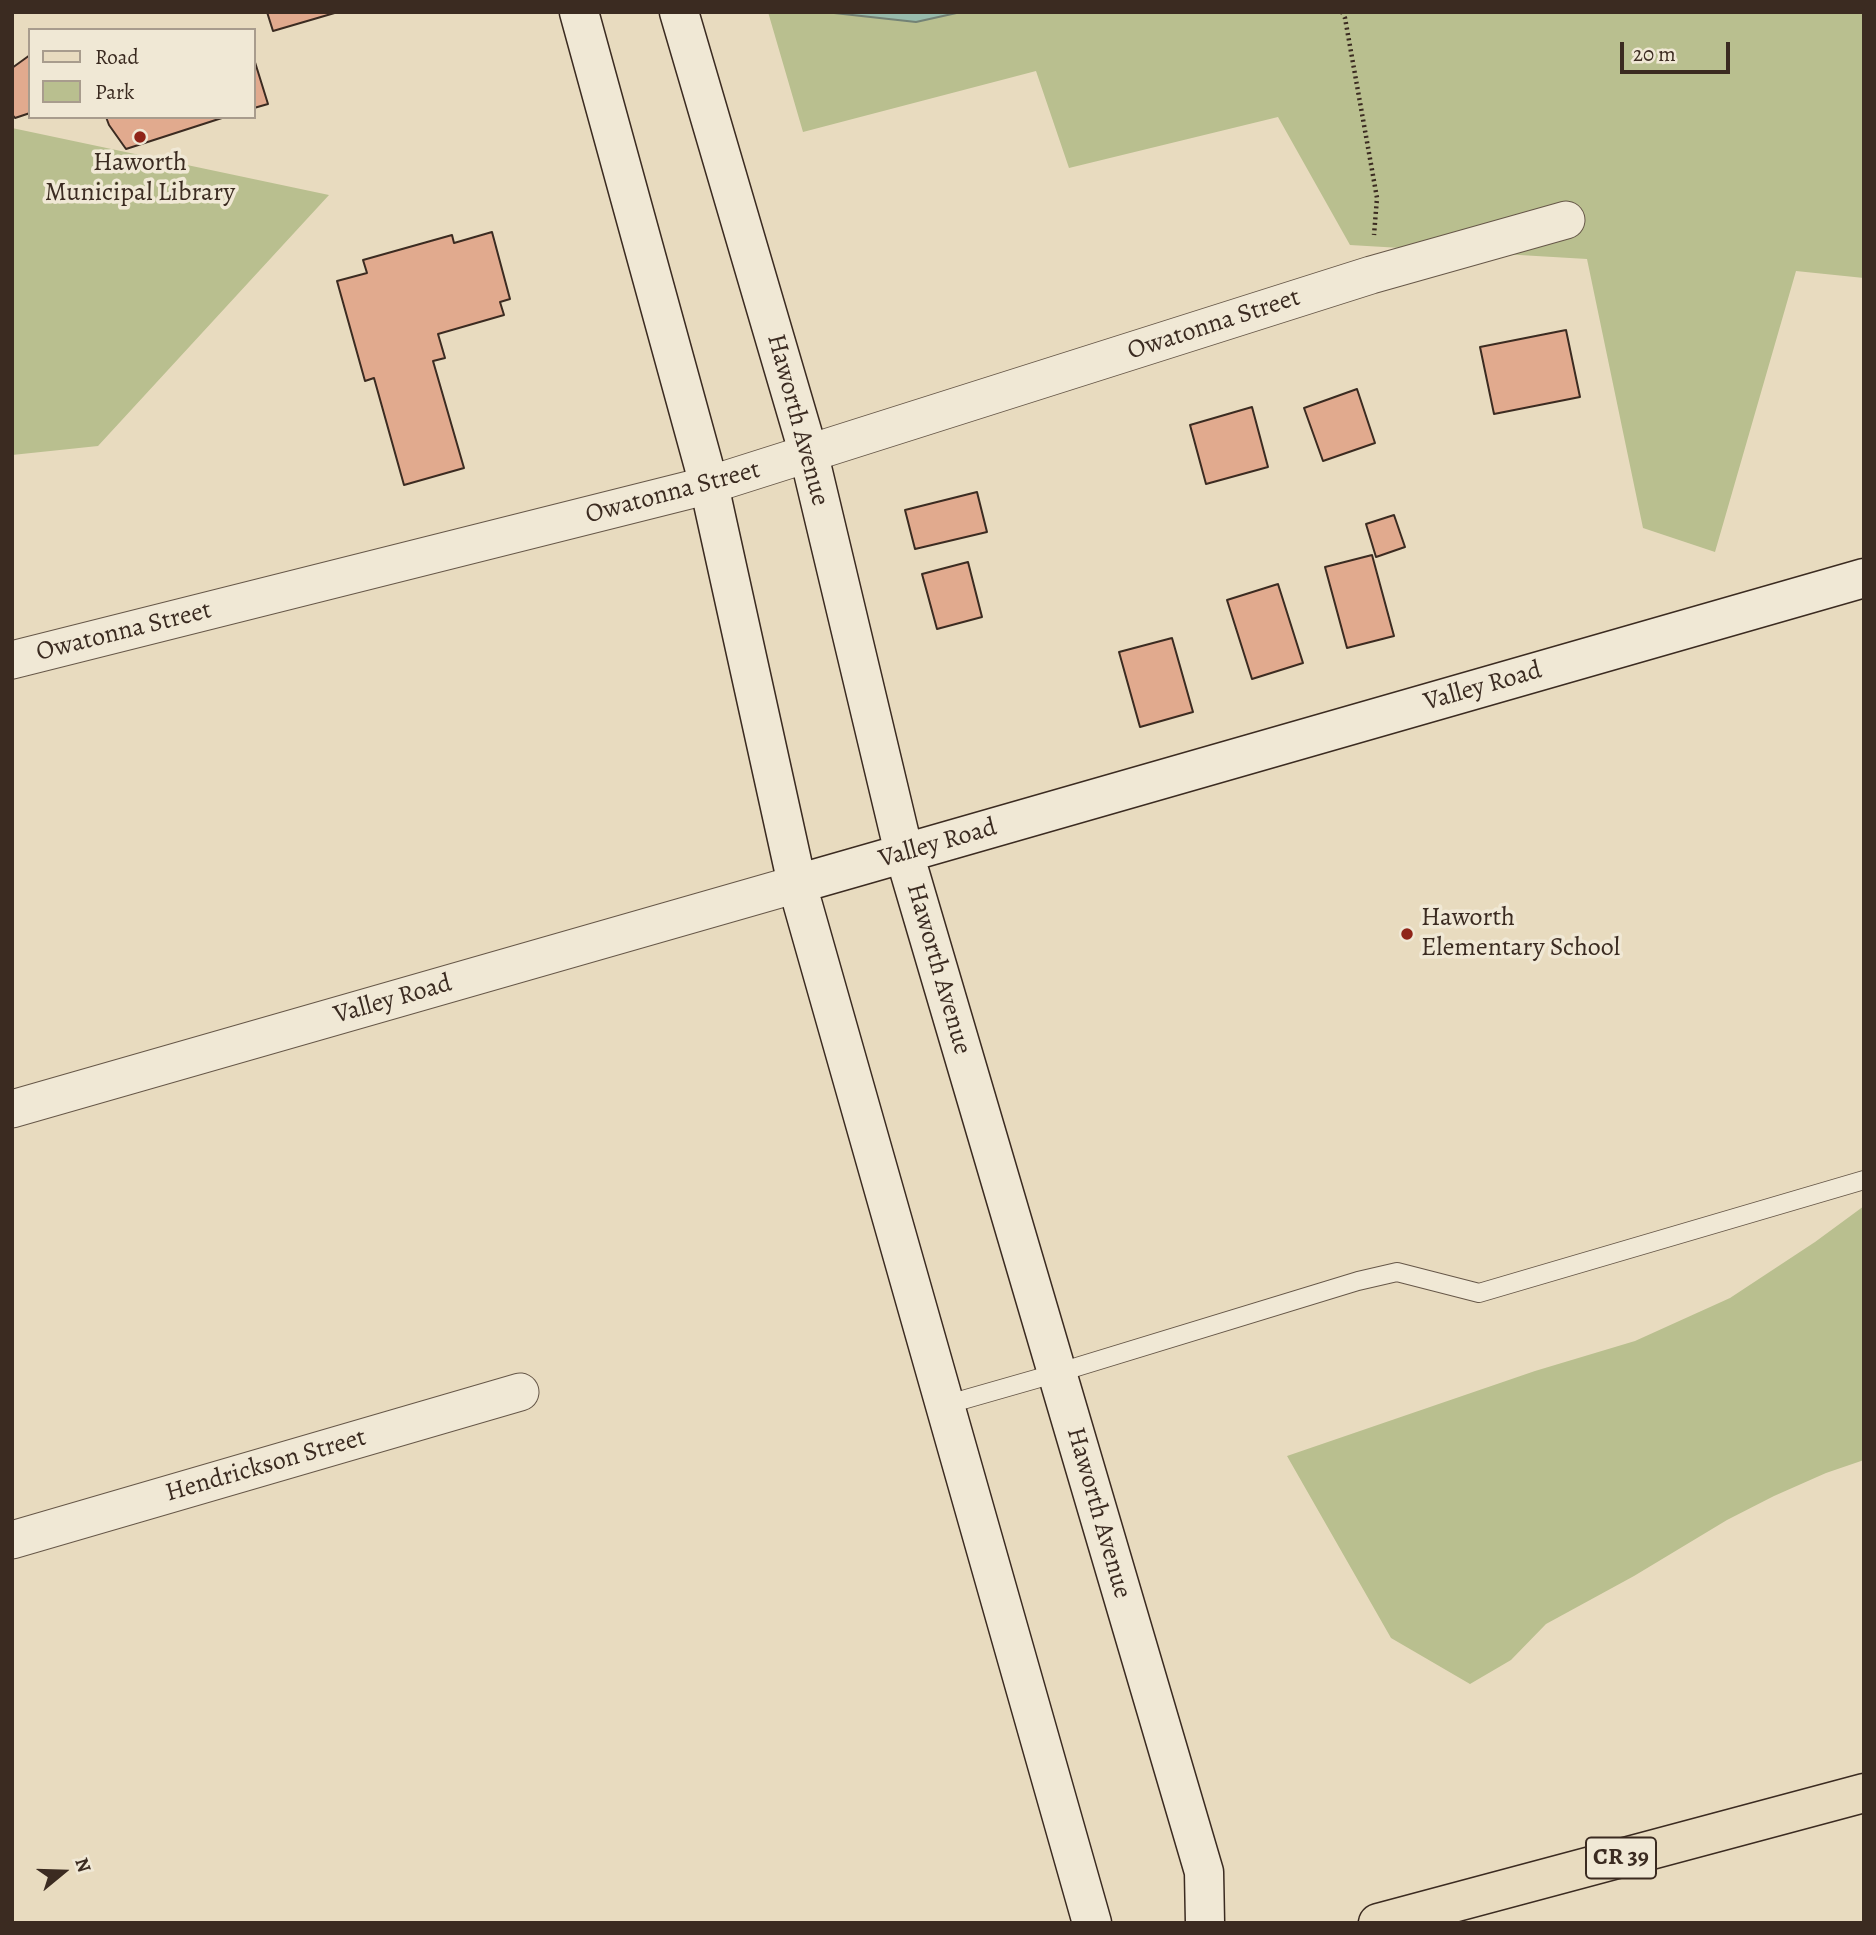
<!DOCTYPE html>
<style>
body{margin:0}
#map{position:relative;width:1876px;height:1935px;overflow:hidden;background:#e8dbbf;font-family:Alegreya,serif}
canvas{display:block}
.frame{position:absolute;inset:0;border:14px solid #3b2b21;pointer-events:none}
.legend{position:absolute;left:28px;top:28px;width:228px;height:91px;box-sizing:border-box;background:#f0e8d5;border:2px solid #a89c8d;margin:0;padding:9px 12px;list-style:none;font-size:21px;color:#3b2b21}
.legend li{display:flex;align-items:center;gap:14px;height:35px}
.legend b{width:35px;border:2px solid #a89c8d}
.north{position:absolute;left:28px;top:1837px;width:70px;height:70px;-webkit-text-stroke:5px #f0e8d5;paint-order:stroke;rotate:71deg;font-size:19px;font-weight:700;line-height:28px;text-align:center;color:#3b2b21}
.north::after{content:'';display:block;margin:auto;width:24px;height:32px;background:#3b2b21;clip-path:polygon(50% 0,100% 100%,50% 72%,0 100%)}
.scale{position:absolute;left:1620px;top:42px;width:110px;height:32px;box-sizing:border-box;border:4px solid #3b2b21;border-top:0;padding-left:9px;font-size:21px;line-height:24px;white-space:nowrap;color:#3b2b21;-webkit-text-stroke:5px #f0e8d5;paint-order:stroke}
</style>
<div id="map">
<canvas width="1876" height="1935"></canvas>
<div class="frame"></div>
<ul class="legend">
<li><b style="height:9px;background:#e8dbbf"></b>Road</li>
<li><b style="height:19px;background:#b9bf8f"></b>Park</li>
</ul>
<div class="north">N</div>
<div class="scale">20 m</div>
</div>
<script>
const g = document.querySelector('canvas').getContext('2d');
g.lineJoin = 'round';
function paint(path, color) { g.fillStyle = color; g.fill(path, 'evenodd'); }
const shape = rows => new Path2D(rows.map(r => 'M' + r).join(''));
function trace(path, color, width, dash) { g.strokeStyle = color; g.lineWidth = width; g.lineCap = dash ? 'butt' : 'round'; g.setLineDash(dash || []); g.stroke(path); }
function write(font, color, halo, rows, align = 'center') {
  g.font = font + ' Alegreya,serif'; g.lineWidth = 7; g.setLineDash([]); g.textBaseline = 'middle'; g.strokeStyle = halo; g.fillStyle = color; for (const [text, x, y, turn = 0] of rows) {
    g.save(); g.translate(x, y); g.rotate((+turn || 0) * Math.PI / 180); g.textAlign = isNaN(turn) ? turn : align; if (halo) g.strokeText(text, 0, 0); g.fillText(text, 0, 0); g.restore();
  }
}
paint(shape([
 [768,12,1864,12,1864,278,1796,271,1715,552,1643,528,1587,259,1350,245,1278,117,1069,168,1036,71,803,132],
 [12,128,329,195,98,446,12,455],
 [1864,1206,1864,1460,1826,1473,1774,1496,1727,1520,1634,1576,1546,1624,1511,1660,1470,1684,1391,1638,1287,1456,1535,1371,1635,1341,1730,1298,1815,1242]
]), '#b9bf8f');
const water = shape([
 [825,12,961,12,916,22,825,12]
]);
paint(water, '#98bcad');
trace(water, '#738275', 2);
const building = shape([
 [267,12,338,12,273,31,267,12],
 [30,55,30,113,15,118,12,114,12,68,30,55],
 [254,59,268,104,254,108,254,59],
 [106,117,225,117,126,149,109,125,106,117],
 [492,232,510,299,500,302,504,315,438,334,445,358,433,361,464,468,404,485,374,378,365,381,337,281,367,273,363,260,452,235,454,243,492,232],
 [1566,330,1580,397,1494,414,1480,347,1566,330],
 [1357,389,1375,443,1323,461,1304,408,1357,389],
 [1252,407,1268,467,1206,484,1190,425,1252,407],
 [977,492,987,532,915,549,905,510,977,492],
 [1394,515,1405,547,1376,557,1366,524,1394,515],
 [1372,555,1394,636,1347,648,1325,567,1372,555],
 [968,562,982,617,937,629,922,574,968,562],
 [1278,584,1303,663,1252,679,1227,600,1278,584],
 [1172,638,1193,712,1140,727,1119,652,1172,638]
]);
paint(building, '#e1aa8e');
trace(building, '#3b2b21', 2);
const lane = shape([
 [945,1405,1057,1373,1358,1281,1397,1272,1479,1293,1864,1180]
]);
const street = shape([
 [12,660,709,485,1371,275,1566,220],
 [12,1109,797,884],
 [12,1540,520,1392]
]);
const secondary = shape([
 [579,12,709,485,797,884,1092,1923],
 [679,12,809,455,904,853,1204,1872,1205,1923],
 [797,884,1864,578]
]);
const primary = shape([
 [1378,1923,1864,1793]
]);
trace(lane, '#665748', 20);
trace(street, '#665748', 39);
trace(secondary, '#3b2b21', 41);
trace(primary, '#3b2b21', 41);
trace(shape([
 [1342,12,1345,18,1377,198,1374,235]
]), '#3b2b21', 4.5, [2, 3.5]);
trace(lane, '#f0e8d5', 18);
trace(street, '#f0e8d5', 37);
trace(secondary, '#f0e8d5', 38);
trace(primary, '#e8dbbf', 38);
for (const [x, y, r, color] of [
 [140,137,7,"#8f2418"],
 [1407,934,7,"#8f2418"]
]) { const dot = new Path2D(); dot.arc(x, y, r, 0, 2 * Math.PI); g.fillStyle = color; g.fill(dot); trace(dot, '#f0e8d5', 2.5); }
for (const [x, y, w] of [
 [1621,1858,70]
]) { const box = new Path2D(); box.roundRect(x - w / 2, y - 20.5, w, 41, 5); g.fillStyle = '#f0e8d5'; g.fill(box); trace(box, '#3b2b21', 2); }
write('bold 24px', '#3b2b21', null, [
 ["CR 39",1621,1858]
]);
write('26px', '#3b2b21', '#f0e8d5', [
 ["Haworth",140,164],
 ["Municipal Library",140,194],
 ["Haworth",1421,919,"left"],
 ["Elementary School",1421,949,"left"]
]);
write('26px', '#3b2b21', '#f0e8d5', [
 ["Owatonna Street",1214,325,-18],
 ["Haworth Avenue",797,420,75],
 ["Owatonna Street",673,493,-15],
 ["Owatonna Street",124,632,-14],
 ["Valley Road",1483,687,-16],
 ["Valley Road",938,844,-16],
 ["Haworth Avenue",938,969,74],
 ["Valley Road",393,1000,-16],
 ["Hendrickson Street",266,1466,-16],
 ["Haworth Avenue",1098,1513,74]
]);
</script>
